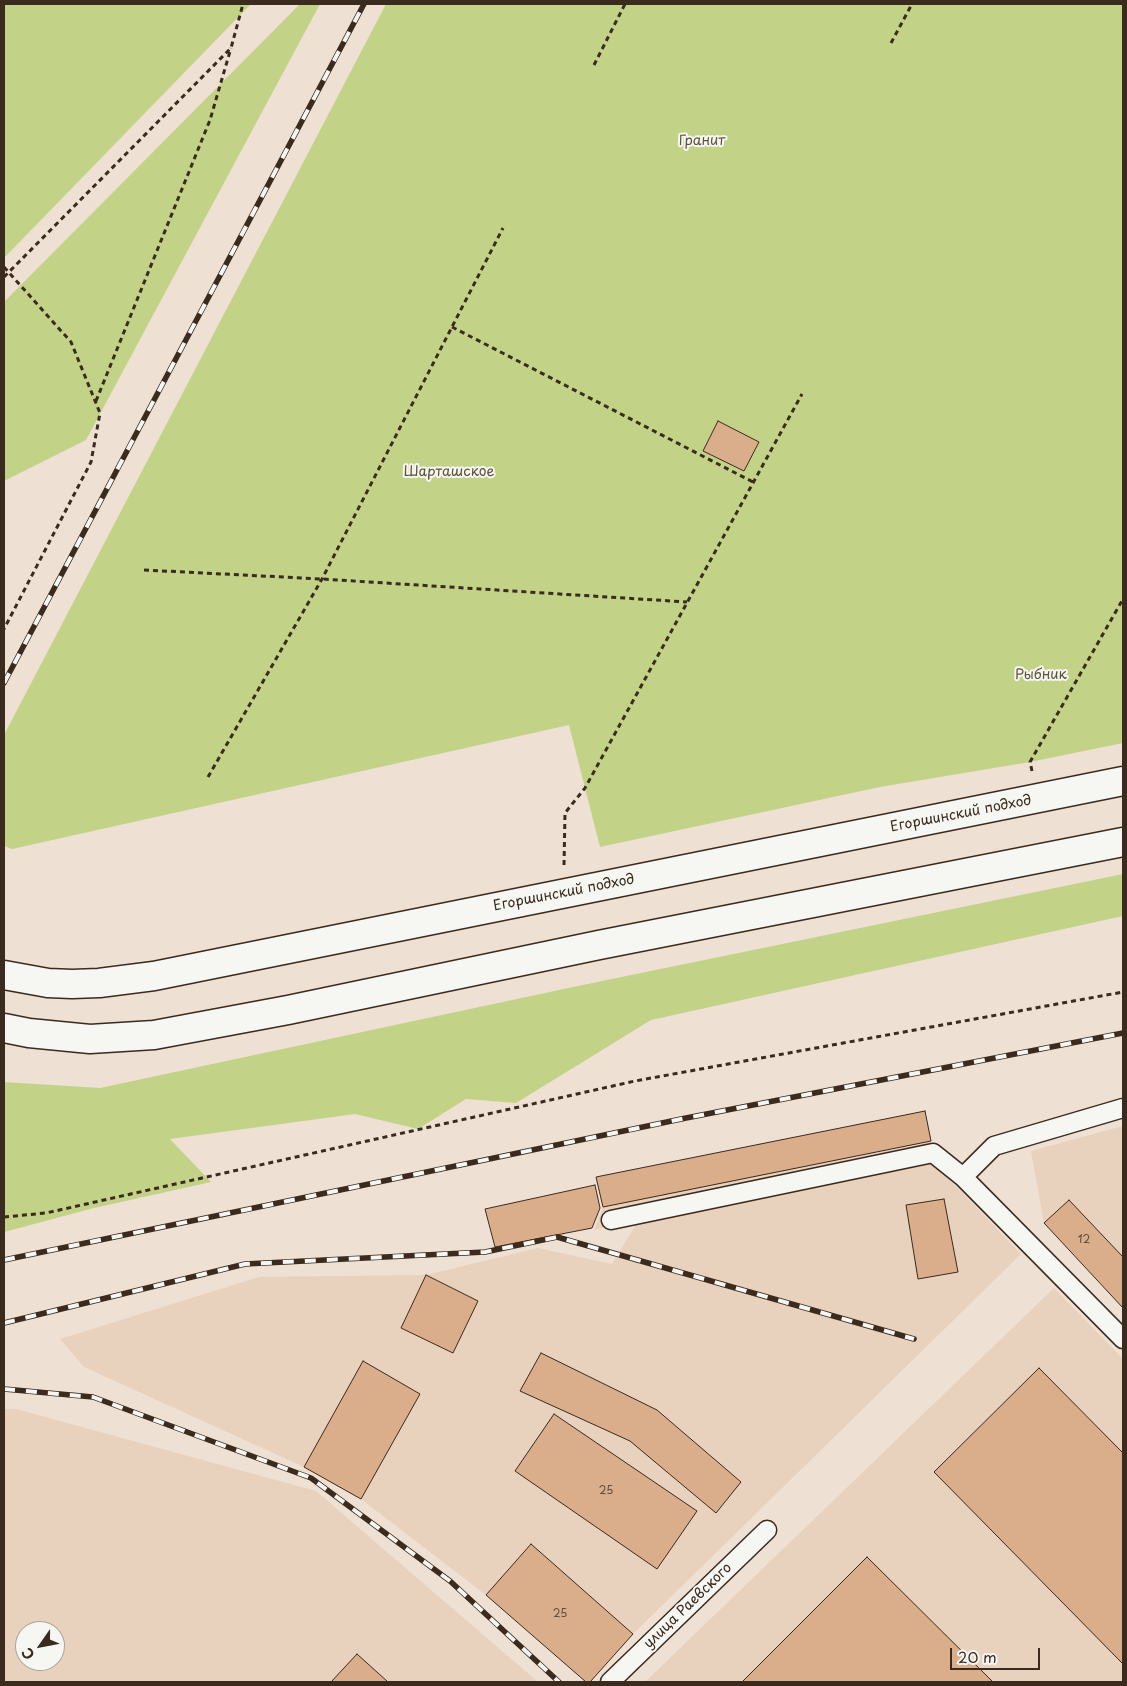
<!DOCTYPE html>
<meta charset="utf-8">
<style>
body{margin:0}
#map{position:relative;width:1127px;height:1686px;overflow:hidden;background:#eee0d3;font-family:"Playpen Sans",sans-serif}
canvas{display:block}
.frame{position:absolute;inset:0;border:5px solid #3b2a1e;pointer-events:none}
.north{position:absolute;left:15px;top:1621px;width:50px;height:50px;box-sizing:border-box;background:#f6f6f2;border:1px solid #aba49d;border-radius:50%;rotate:237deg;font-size:14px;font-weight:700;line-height:20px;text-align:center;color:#3b2a1e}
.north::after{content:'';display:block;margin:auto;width:18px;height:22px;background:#3b2a1e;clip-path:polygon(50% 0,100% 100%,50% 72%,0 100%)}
.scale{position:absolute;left:950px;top:1648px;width:90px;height:22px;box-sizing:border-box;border:2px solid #3b2a1e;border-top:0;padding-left:6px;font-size:15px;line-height:18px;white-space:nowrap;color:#3b2a1e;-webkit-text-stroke:4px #f6f6f2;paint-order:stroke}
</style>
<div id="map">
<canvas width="1127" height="1686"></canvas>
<div class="frame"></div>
<div class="north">С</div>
<div class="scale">20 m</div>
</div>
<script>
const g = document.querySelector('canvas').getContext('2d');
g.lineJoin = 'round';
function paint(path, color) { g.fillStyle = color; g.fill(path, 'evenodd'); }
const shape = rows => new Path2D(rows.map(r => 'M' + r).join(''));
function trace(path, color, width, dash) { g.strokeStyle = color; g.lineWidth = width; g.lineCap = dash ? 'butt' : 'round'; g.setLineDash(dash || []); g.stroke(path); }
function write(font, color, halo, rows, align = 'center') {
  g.font = font + ' "Playpen Sans",sans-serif'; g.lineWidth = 4; g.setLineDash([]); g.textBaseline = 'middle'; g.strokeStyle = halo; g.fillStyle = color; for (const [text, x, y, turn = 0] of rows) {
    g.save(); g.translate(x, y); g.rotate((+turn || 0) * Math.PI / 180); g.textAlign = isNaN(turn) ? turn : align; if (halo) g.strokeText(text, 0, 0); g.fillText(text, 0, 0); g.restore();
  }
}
paint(shape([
 [925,1111,931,1141,931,1160,1021,1254,633,1634,590,1682,586,1682,486,1595,361,1499,304,1467,84,1367,60,1339,259,1277,426,1275,538,1248,612,1264,640,1218,594,1230,603,1207,596,1177],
 [1123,1126,1123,1305,1044,1223,1031,1151],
 [1054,1288,1123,1359,1123,1682,645,1682],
 [4,1409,16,1409,316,1491,538,1682,4,1682],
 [25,1631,55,1631,55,1661,25,1661]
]), '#e8d1bd');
paint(shape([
 [4,4,251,4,4,258],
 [300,4,320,4,86,440,4,481,4,302],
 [386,4,1123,4,1123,743,1030,762,880,787,600,847,569,725,12,849,4,846,4,735],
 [1123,874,1123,916,651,1020,516,1103,466,1099,418,1129,355,1114,170,1139,211,1182,94,1208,4,1232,4,1082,100,1088,573,987]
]), '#c2d387');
const building = shape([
 [718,421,759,442,744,471,703,451,718,421],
 [925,1111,931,1141,603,1207,596,1177,925,1111],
 [595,1185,600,1208,592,1228,495,1247,485,1209,595,1185],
 [944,1199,958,1272,918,1279,906,1205,944,1199],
 [1069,1200,1123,1257,1123,1308,1044,1223,1069,1200],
 [426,1275,478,1301,453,1353,401,1328,426,1275],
 [541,1353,657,1410,741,1482,716,1513,630,1441,520,1391,541,1353],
 [363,1361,420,1394,361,1499,304,1467,363,1361],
 [1039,1368,1123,1453,1123,1664,934,1472,1039,1368],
 [554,1414,697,1511,657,1569,515,1471,554,1414],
 [531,1544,633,1634,590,1682,586,1682,486,1595,531,1544],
 [867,1557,993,1682,742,1682,867,1557],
 [357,1654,388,1682,331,1682,357,1654]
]);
paint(building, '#daae8b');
trace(building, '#3b2a1e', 1);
const lane = shape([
 [963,1177,994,1146,1123,1108],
 [611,1220,933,1153,963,1177,1123,1339],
 [610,1682,767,1530]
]);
const primary = shape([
 [4,975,48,983,72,984,99,983,154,976,1123,781],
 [4,1028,29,1033,90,1039,154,1035,288,1010,599,945,1123,842]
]);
trace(lane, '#3b2a1e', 21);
trace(primary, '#3b2a1e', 31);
trace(shape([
 [891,43,912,4],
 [594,65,625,4],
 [4,267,71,342,100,413,91,462,4,629],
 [4,277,231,48,243,4],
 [452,327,753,482],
 [96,401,210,120,231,48],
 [144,570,322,579,687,602],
 [1032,771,1030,762,1123,599],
 [208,777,322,579,503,228],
 [564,865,565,813,585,788,802,394],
 [4,1217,46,1213,635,1081,1123,992]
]), '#3b2a1e', 3, [5, 4]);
trace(lane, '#f6f6f2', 18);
trace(primary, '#f6f6f2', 28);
const rail = shape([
 [4,683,364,4],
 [4,1260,686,1118,1123,1033],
 [4,1323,245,1264,485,1252,557,1237,914,1339],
 [4,1389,93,1397,311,1478,450,1581,559,1682]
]);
trace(rail, '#3b2a1e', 5.5);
trace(rail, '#f6f6f2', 4, [11]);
write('11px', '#634b39', null, [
 ["12",1084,1240],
 ["25",606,1491],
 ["25",560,1614]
]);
write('14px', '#5d5438', '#f6f6f2', [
 ["Гранит",702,141],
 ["Шарташское",449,472],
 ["Рыбник",1041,675]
]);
write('14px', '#3b2a1e', '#f6f6f2', [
 ["Егоршинский подход",961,814,-11],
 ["Егоршинский подход",564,893,-11],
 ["улица Раевского",688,1606,-44]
]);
</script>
